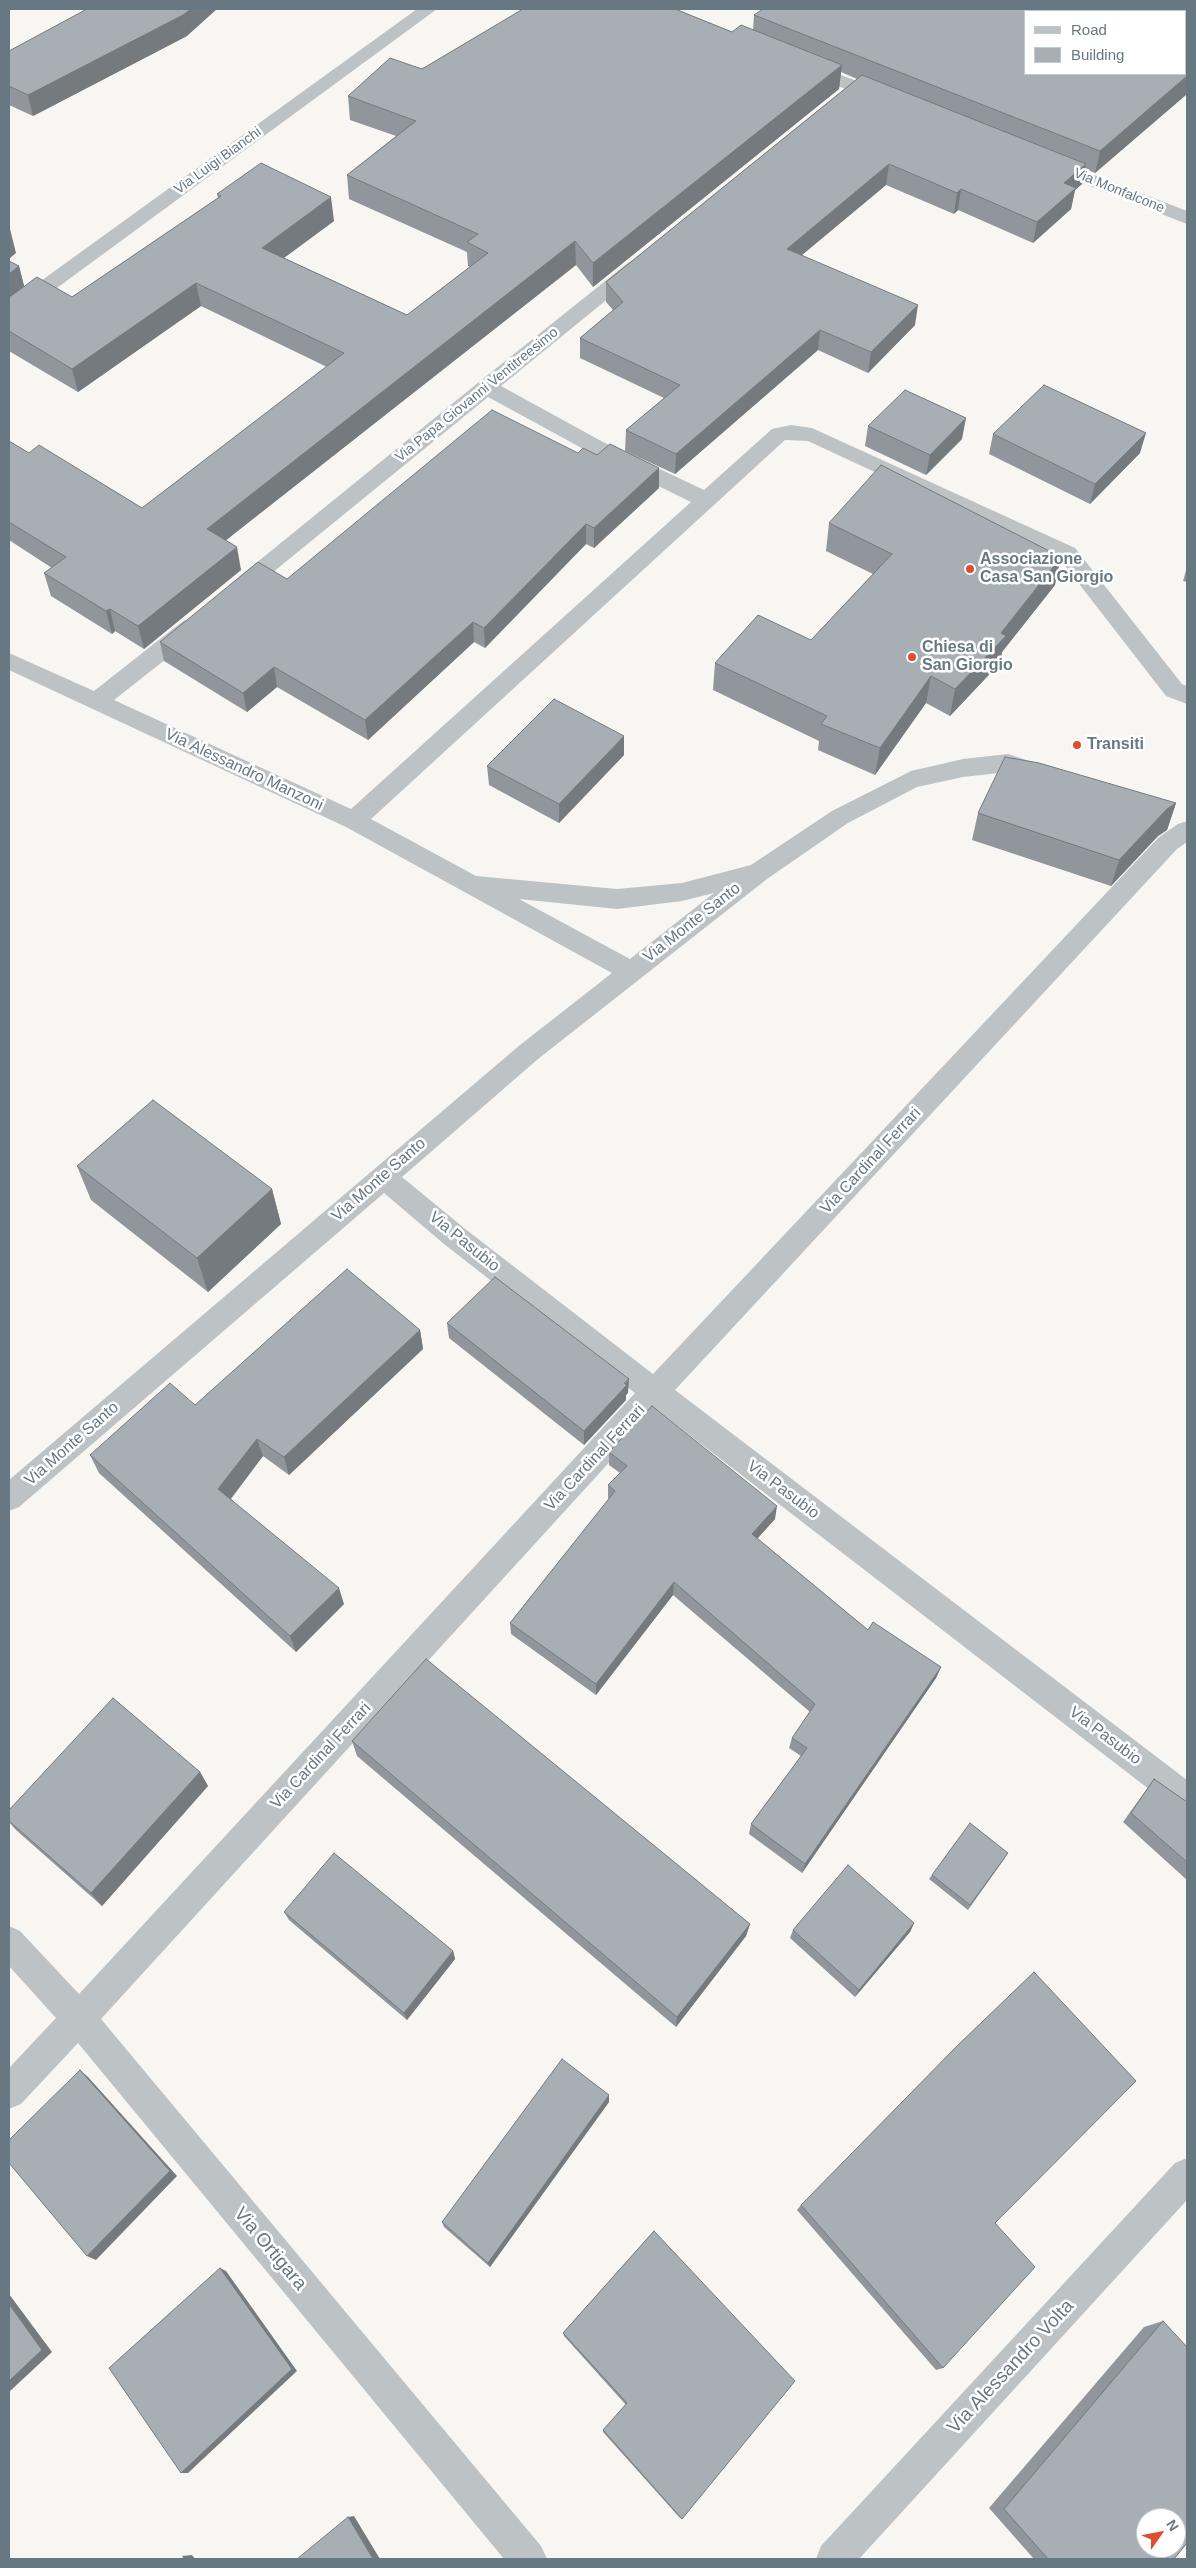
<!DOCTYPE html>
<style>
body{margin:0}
#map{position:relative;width:1196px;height:2568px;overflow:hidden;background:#f7f6f3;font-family:Helvetica,sans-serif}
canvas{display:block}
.frame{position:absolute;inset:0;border:10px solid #677883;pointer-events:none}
.legend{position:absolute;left:1024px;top:10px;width:162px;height:65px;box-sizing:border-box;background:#fff;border:1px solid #c2c9cd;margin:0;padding:6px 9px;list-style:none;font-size:15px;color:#677883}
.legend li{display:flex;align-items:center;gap:10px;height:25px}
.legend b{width:25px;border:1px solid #c2c9cd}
.north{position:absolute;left:1136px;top:2508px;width:50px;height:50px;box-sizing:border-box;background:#fff;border:1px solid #c2c9cd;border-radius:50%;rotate:57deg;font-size:14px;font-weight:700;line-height:20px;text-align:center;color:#677883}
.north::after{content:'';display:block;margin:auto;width:18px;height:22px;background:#dc4e2e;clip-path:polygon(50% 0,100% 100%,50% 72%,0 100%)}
</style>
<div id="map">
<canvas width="1196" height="2568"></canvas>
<div class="frame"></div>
<ul class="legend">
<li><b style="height:6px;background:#bdc2c5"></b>Road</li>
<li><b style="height:14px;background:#a7afb4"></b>Building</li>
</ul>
<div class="north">N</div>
</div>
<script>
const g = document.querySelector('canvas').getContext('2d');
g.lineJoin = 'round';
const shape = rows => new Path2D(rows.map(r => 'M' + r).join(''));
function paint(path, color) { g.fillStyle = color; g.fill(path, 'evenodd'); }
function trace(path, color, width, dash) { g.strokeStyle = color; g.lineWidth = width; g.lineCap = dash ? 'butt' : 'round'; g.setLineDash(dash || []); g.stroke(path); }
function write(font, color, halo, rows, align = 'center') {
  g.font = font + ' Helvetica,sans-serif'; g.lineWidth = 5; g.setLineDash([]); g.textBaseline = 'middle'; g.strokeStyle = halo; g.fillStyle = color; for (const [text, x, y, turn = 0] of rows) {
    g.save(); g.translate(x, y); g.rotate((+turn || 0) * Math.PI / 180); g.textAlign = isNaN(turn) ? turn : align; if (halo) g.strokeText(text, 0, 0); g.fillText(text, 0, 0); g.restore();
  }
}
paint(shape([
 [417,9,437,9,16,318,9,319,9,304,417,9],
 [806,62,892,94,894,98,892,102,885,104,878,102,800,71,797,67,800,63,806,62],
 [1048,157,1187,211,1187,224,1041,167,1039,163,1041,159,1048,157],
 [636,260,643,262,646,266,643,270,501,386,603,442,704,490,772,429,791,425,812,428,1075,548,1182,684,1187,686,1187,704,1166,696,1059,558,808,441,785,440,371,819,476,876,617,889,682,883,751,865,832,811,911,771,963,759,1008,754,1045,766,1049,772,1045,778,1037,781,1008,772,963,777,917,787,848,823,767,879,538,1059,402,1177,464,1228,653,1374,1159,837,1178,824,1187,821,1187,842,1177,849,675,1390,1187,1780,1187,1814,1176,1810,657,1410,101,2019,541,2546,547,2559,504,2559,78,2043,21,2104,9,2109,9,2068,56,2018,9,1966,9,1926,20,1931,79,1994,635,1393,444,1244,384,1193,19,1507,9,1511,9,1480,520,1045,612,973,346,827,9,670,9,653,94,691,183,621,191,619,199,621,202,627,199,633,114,700,351,809,691,502,589,452,488,397,245,595,237,598,229,595,226,590,229,585,479,382,629,262,636,260],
 [714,893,630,959,519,899,617,909,682,901,714,893],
 [1187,2158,1187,2200,859,2559,816,2559,821,2546,1175,2163,1187,2158]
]), '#bdc2c5');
paint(shape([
 [522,9,675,9,732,32,753,30,754,15,1187,9,1187,94,1095,173,1085,169,1082,184,1075,190,1071,209,1033,243,958,210,954,214,886,185,802,255,915,325,868,373,818,350,675,474,625,451,626,430,664,398,580,358,580,338,613,310,606,302,606,282,857,79,841,72,839,89,593,287,576,265,226,540,241,570,144,649,115,631,112,634,51,596,44,573,52,568,9,540,9,441,29,453,142,508,327,367,201,306,78,392,9,351,9,261,19,266,24,286,72,297,218,198,217,194,334,221,284,258,407,315,470,267,468,266,467,252,349,199,347,175,396,136,350,120,348,96,422,69,522,10],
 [187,36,33,116,9,105,9,51],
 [868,426,962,439,926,475,865,446],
 [993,434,1140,453,1090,504,989,454],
 [578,453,597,455,659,468,659,488,594,548,586,544,485,648,474,642,368,740,277,687,247,712,164,661,160,642,287,579],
 [829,523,1055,585,1002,652,1000,663,950,716,926,703,875,775,818,750,819,741,713,690,715,663,811,640,873,574,826,551],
 [1187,567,1187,582,1183,581],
 [624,755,559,823,489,785,487,766],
 [1176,803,1167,830,1158,836,1111,886,972,840,978,813],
 [77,1166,272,1189,281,1224,208,1292,91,1200],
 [447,1323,628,1393,626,1395,626,1400,584,1445,449,1338],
 [420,1330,423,1349,289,1475,263,1456,231,1499,344,1604,296,1652,99,1473,90,1455,195,1405],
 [609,1452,775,1519,757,1538,868,1630,941,1667,936,1678,802,1873,749,1834,751,1824,801,1756,789,1748,792,1738,810,1712,673,1595,596,1695,511,1634,510,1623,609,1499,608,1498,608,1485,620,1473,609,1465],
 [352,1741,750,1924,746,1936,676,2027,357,1756],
 [200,1772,208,1786,102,1906,16,1830,9,1822,9,1810],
 [1154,1779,1187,1802,1187,1880,1123,1822],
 [1005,1858,968,1910,929,1879,932,1875],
 [284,1912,453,1951,455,1959,407,2020,289,1920],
 [914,1923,910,1932,855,1997,790,1938,793,1930],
 [609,2095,609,2102,490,2267,444,2227,442,2222],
 [801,2205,995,2223,943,2368,936,2370,797,2210],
 [654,2231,682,2519,680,2518,603,2432,603,2430,626,2405,564,2336,563,2333],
 [1163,2321,1174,2559,1034,2559,989,2508,1144,2327]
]), '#90969b');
paint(shape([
 [191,9,217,9,187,36,33,116,28,95],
 [842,65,839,89,593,287,593,263],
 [1187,76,1187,94,1095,173,1100,151],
 [889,164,886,185,785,269,787,249],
 [1086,164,1082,184,1075,190,1071,209,1033,243,1037,222,1064,183],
 [961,189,958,210,954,214,957,193],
 [331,197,334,221,266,271,262,248],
 [10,229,16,253,9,259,9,230],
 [575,241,576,265,211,552,207,529],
 [19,266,25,290,9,302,9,274],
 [196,283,201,306,78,392,72,369],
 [918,305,915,325,868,373,871,352],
 [820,330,818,350,675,474,676,454],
 [966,418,962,439,926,475,930,455],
 [1146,433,1140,453,1090,504,1095,484],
 [659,468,659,488,594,548,594,528],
 [586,524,586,544,485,648,484,628],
 [237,547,241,570,144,649,138,626],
 [1061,557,1055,585,1002,652,1000,663,950,716,955,689,1001,633],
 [110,609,115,631,112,634,106,611],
 [473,622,474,642,368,740,365,720],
 [274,667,277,687,247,712,243,693],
 [931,676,926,703,875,775,880,748],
 [624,736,624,755,559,823,559,804],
 [1176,803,1167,830,1158,836,1111,886,1119,860,1167,809],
 [272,1189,281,1224,208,1292,197,1258],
 [420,1330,423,1349,289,1475,284,1457],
 [629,1379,628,1393,626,1395,626,1400,584,1445,584,1431],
 [257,1439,263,1456,225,1506,218,1489],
 [777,1506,775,1519,750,1547,752,1534],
 [674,1582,673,1595,596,1695,596,1684],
 [339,1588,344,1604,296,1652,290,1636],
 [941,1667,936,1678,802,1873,805,1864],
 [200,1772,208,1786,102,1906,91,1893],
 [914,1923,910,1932,855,1997,859,1990],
 [750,1924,746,1936,676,2027,677,2017],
 [453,1951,455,1959,407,2020,404,2013],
 [80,2070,88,2077,177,2176,96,2260,87,2256],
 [609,2095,609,2102,490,2267,488,2263],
 [220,2268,226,2271,297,2371,188,2473,181,2473],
 [9,2294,52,2352,9,2392],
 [354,2516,380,2559,373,2559,348,2517],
 [192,2555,195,2559,184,2559,182,2556]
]), '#757a7e');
const building = shape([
 [87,9,191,9,183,15,28,95,9,86,9,51,87,9],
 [523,9,675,9,732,32,741,25,842,65,593,263,575,241,207,529,237,547,138,626,110,609,106,611,44,573,66,557,9,522,9,441,29,453,39,445,142,508,344,353,196,283,72,369,9,331,9,296,11,296,37,277,72,297,221,196,217,194,261,163,331,197,262,248,407,315,488,253,467,242,478,234,347,175,416,121,348,96,390,58,422,69,523,9],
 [763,9,1187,9,1187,76,1100,151,754,15,763,9],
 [1025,11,1185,11,1185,74,1025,74,1025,11],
 [862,75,1086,164,1064,183,1076,188,1037,222,961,189,957,193,889,164,787,249,918,305,871,352,820,330,676,454,626,430,680,385,580,338,623,302,606,282,862,75],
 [9,261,19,266,9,274,9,261],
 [1044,385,1146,433,1095,484,993,434,1044,385],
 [905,390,966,418,930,455,868,426,905,390],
 [492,410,578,453,583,448,597,455,610,444,659,468,594,528,586,524,484,628,473,622,365,720,274,667,243,693,160,642,258,562,287,579,492,410],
 [881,465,1061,557,1001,633,1006,636,955,689,931,676,880,748,821,724,827,716,715,663,758,615,811,640,892,554,829,523,881,465],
 [554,699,624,736,559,804,487,766,554,699],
 [1005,757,1039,763,1176,803,1167,809,1119,860,978,813,1005,757],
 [153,1100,272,1189,197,1258,77,1166,153,1100],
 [347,1269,420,1330,284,1457,257,1439,218,1489,339,1588,290,1636,90,1455,170,1383,195,1405,347,1269],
 [495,1277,629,1379,624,1383,627,1385,584,1431,447,1323,495,1277],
 [652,1406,777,1506,752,1534,868,1630,873,1622,941,1667,805,1864,751,1824,807,1748,792,1738,815,1704,674,1582,596,1684,510,1623,615,1491,608,1485,627,1466,609,1452,652,1406],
 [426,1659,750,1924,677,2017,352,1741,426,1659],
 [113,1698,200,1772,91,1893,9,1821,9,1810,113,1698],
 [1154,1779,1187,1802,1187,1862,1131,1813,1154,1779],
 [970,1823,1008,1853,970,1905,932,1875,970,1823],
 [334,1853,453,1951,404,2013,284,1912,334,1853],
 [848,1865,914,1923,859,1990,793,1930,848,1865],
 [1034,1972,1136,2081,995,2223,1035,2267,943,2368,801,2205,957,2046,1034,1972],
 [562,2059,609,2095,488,2263,442,2222,562,2059],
 [80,2070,170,2171,87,2256,9,2163,9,2140,80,2070],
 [654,2231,795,2381,682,2519,603,2430,627,2403,563,2333,654,2231],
 [220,2268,292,2369,181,2473,109,2368,220,2268],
 [9,2304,42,2350,9,2381,9,2304],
 [1163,2321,1187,2347,1187,2543,1174,2559,1048,2559,1004,2509,1163,2321],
 [1146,2518,1176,2518,1176,2548,1146,2548,1146,2518],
 [348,2517,373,2559,297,2559,348,2517]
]);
paint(building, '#a7afb4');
trace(building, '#757a7e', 1);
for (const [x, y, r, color] of [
 [970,569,5,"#dc4e2e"],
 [912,657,5,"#dc4e2e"],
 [1077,745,5,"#dc4e2e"]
]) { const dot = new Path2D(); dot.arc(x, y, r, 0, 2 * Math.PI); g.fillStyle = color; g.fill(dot); trace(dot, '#fff', 2); }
write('14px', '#677883', '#fff', [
 ["Via Luigi Bianchi",218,161,-36],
 ["Via Monfalcone",1119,191,22],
 ["Via Papa Giovanni Ventitreesimo",477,395,-39]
]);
write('bold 16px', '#677883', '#fff', [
 ["Associazione",980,560],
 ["Casa San Giorgio",980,578],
 ["Chiesa di",922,648],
 ["San Giorgio",922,666],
 ["Transiti",1087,745]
], 'left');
write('16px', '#677883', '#fff', [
 ["Via Alessandro Manzoni",244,770,25],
 ["Via Monte Santo",692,923,-38],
 ["Via Cardinal Ferrari",871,1161,-47],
 ["Via Monte Santo",379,1180,-41],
 ["Via Pasubio",464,1242,39],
 ["Via Monte Santo",72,1444,-41],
 ["Via Cardinal Ferrari",595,1458,-47],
 ["Via Pasubio",783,1490,37],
 ["Via Pasubio",1105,1736,37],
 ["Via Cardinal Ferrari",321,1756,-47]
]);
write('19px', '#677883', '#fff', [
 ["Via Ortigara",270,2249,50],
 ["Via Alessandro Volta",1011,2367,-47]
]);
</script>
